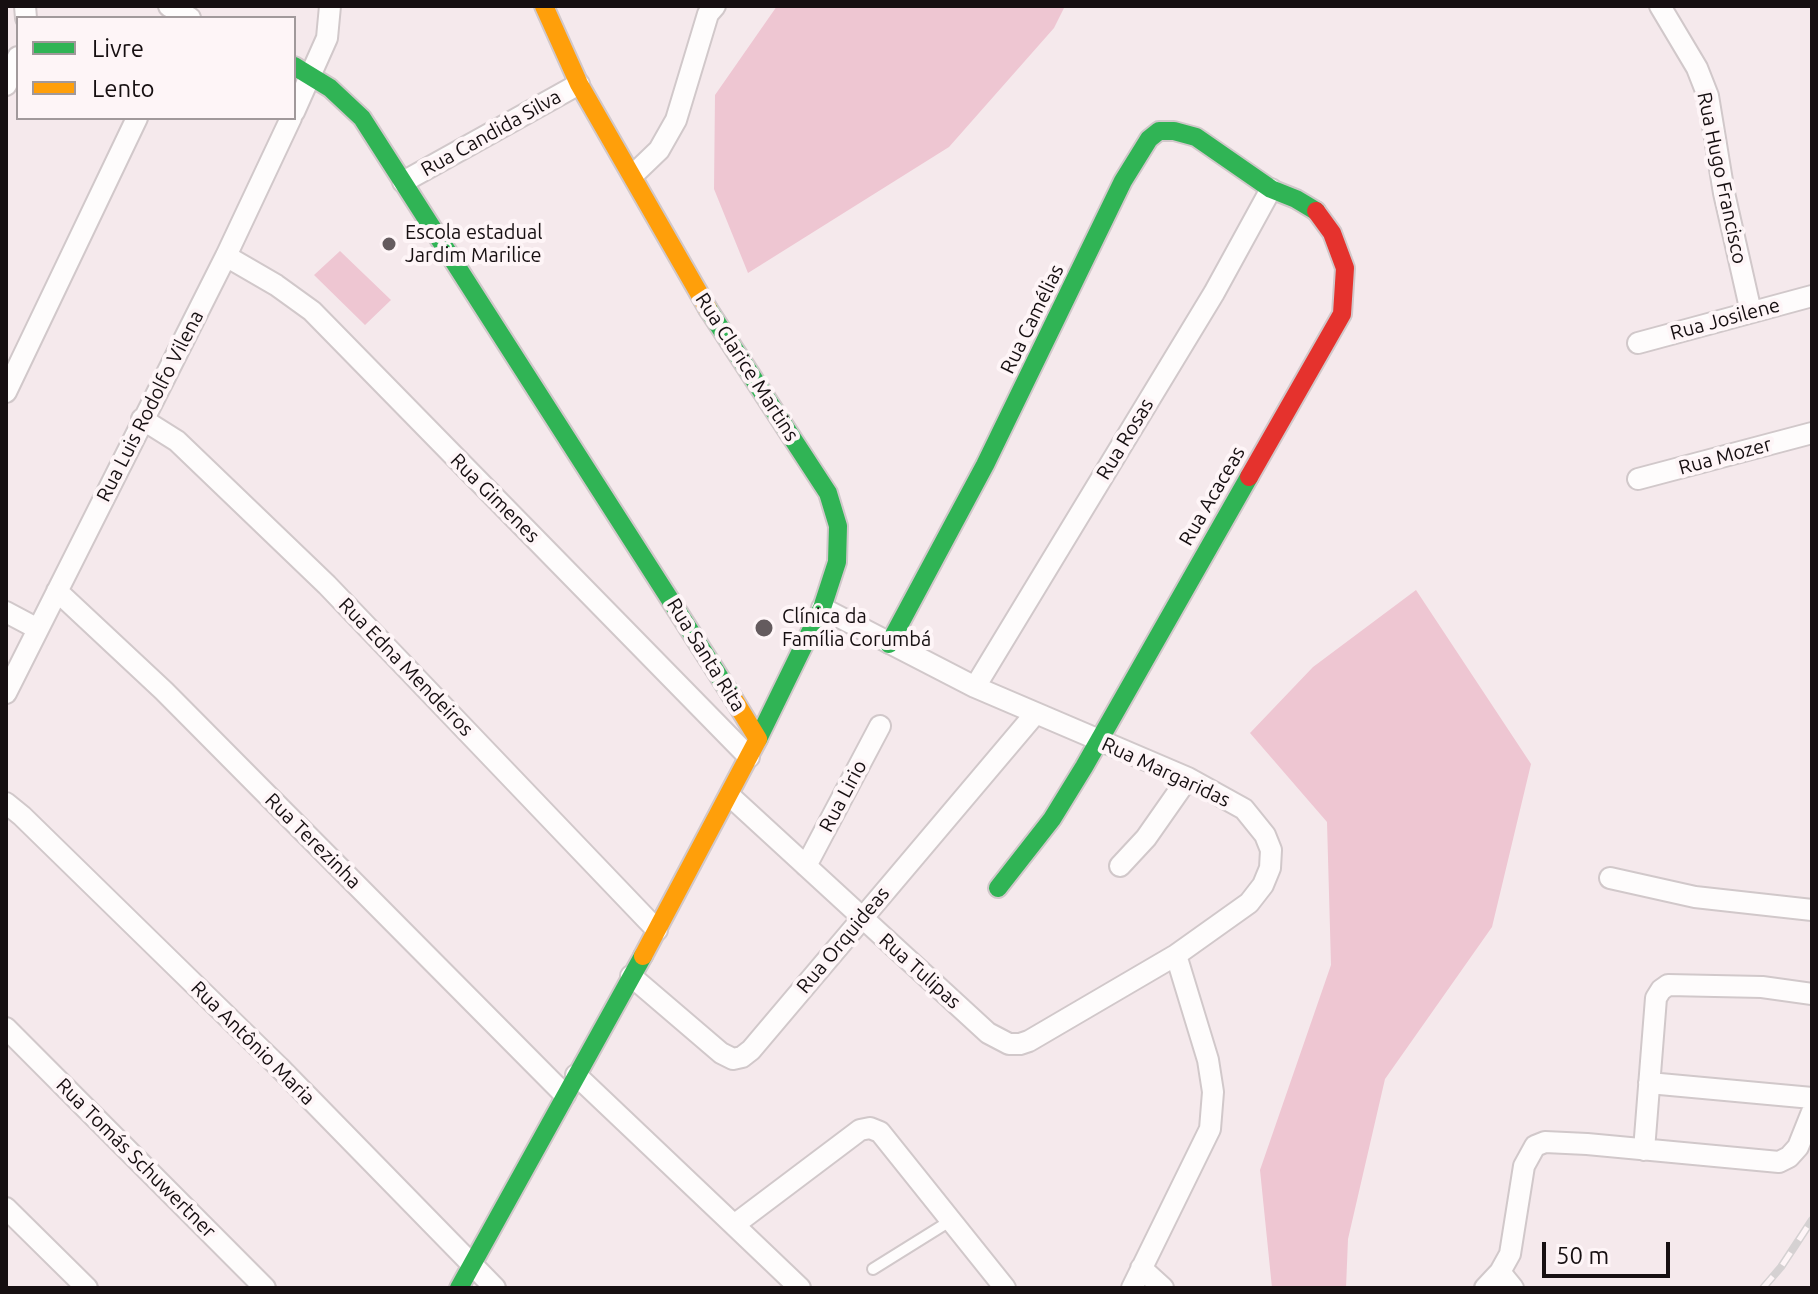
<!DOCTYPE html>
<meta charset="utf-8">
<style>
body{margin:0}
#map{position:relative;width:1818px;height:1294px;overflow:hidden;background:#f5e9ec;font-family:Ubuntu,sans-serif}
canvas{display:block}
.frame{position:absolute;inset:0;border:8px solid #160f11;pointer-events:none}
.legend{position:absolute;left:16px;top:16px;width:280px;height:104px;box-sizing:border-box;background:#fef5f7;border:2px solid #a1999b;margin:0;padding:10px 14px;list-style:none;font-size:24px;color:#160f11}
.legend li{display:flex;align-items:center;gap:16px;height:40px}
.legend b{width:40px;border:2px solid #a1999b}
.scale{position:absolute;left:1542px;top:1242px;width:128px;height:36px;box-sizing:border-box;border:4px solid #160f11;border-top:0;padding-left:10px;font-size:24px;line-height:28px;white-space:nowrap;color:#160f11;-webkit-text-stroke:6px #fef5f7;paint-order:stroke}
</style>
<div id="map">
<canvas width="1818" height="1294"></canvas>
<div class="frame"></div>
<ul class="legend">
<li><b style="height:10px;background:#30b455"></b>Livre</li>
<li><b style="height:10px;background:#ff9f0a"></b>Lento</li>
</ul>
<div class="scale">50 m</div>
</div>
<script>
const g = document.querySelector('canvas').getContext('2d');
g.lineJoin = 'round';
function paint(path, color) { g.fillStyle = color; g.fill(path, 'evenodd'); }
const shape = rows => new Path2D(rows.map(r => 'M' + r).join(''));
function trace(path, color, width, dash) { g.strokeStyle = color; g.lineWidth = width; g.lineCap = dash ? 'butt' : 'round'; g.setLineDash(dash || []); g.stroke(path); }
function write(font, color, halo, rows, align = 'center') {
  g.font = font + ' Ubuntu,sans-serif'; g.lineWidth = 8; g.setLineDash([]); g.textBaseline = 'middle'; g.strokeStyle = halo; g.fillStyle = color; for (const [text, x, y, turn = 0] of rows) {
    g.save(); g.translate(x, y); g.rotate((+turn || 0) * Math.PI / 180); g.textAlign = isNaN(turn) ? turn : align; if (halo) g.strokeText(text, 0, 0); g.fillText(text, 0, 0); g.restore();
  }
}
paint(shape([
 [777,6,1065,6,1054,28,949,147,748,273,714,189,715,95],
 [340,251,391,300,365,325,314,275],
 [1416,590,1531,764,1492,927,1385,1079,1348,1239,1346,1288,1272,1288,1260,1170,1331,965,1327,822,1250,733,1313,667]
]), '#eec6d2');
const lane = shape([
 [873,1269,950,1221]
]);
const street = shape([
 [25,6,26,18],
 [169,6,190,18],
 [1660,6,1697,68,1708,96,1724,193,1751,312],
 [6,85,18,57],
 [294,112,327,38,330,6],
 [633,175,659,150,676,120,708,14,715,6],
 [403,182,579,84],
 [226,256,276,285,312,311,749,757],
 [1638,343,1812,296],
 [6,392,137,118],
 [142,419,177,441,327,585,657,930],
 [1638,479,1812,433],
 [57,591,164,691,565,1095],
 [6,612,38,629],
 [975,687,1214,293,1271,189],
 [6,693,226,256,291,118],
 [730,796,988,1033,1009,1044,1020,1044,1029,1041,1176,955,1249,903,1263,885,1270,868,1271,850,1265,835,1244,809,1188,778,975,687,822,608],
 [6,803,22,816,279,1067,495,1288],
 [806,866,880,726],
 [1120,866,1146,838,1188,778],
 [1610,878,1695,897,1812,910],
 [631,976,721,1053,733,1059,742,1057,751,1050,1035,714],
 [6,1028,265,1288],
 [576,1075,734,1225,860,1130,870,1128,880,1132,1005,1288],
 [1649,1083,1812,1098],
 [1644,1150,1656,998,1661,990,1668,985,1762,987,1812,994],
 [6,1208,87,1288],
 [734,1225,800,1288],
 [1141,1268,1163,1288],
 [1500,1272,1513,1288],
 [1132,1288,1210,1129,1213,1092,1208,1060,1176,955],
 [1485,1288,1500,1272,1510,1254,1524,1166,1535,1146,1545,1142,1587,1144,1779,1162,1789,1157,1798,1147,1812,1112]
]);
const fast = shape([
 [294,66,330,88,362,118,733,698],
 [708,309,828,493,838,526,837,562,822,608,758,739],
 [889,644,985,465,1123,181,1149,139,1159,131,1174,131,1196,137,1271,189,1296,199,1316,211],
 [998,888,1052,819,1084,767,1249,477],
 [459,1288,643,956]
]);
const slow = shape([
 [544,6,579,84,708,309],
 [643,956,758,739,733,698]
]);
const jam = shape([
 [1249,477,1342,314,1345,268,1332,233,1316,211]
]);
trace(lane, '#d1c8ca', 14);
trace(street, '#d1c8ca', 24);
trace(fast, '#d1c8ca', 22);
trace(slow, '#d1c8ca', 22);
trace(jam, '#d1c8ca', 22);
trace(lane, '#fefcfc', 10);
trace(street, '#fefcfc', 20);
trace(fast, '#30b455', 18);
trace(slow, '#ff9f0a', 18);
trace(jam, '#e5322d', 18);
const rail = shape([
 [1763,1288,1781,1267,1812,1220]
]);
trace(rail, '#d5d1d2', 8);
trace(rail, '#fef5f7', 5, [15]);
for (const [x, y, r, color] of [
 [389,244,8,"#645b5e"],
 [764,628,10,"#645b5e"]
]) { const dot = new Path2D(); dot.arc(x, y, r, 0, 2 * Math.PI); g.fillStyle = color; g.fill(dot); trace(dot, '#fef5f7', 3); }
write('20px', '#160f11', '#fef5f7', [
 ["Rua Candida Silva",491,133,-29],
 ["Rua Hugo Francisco",1722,178,78],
 ["Rua Camélias",1032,319,-64],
 ["Rua Josilene",1725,319,-15],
 ["Rua Clarice Martins",747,367,57],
 ["Rua Luis Rodolfo Vilena",150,406,-63],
 ["Rua Rosas",1125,439,-59],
 ["Rua Mozer",1725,456,-15],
 ["Rua Acaceas",1212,496,-60],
 ["Rua Gimenes",495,498,45],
 ["Rua Santa Rita",706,655,58],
 ["Rua Edna Mendeiros",406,667,46],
 ["Rua Margaridas",1166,772,25],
 ["Rua Lirio",843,796,-62],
 ["Rua Terezinha",313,841,45],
 ["Rua Orquideas",843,940,-50],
 ["Rua Tulipas",920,971,42],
 ["Rua Antônio Maria",253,1043,45],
 ["Rua Tomás Schuwertner",136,1158,45]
]);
write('20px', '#160f11', '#fef5f7', [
 ["Escola estadual",405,232],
 ["Jardim Marilice",405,255],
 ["Clínica da",782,616],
 ["Família Corumbá",782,639]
], 'left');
</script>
